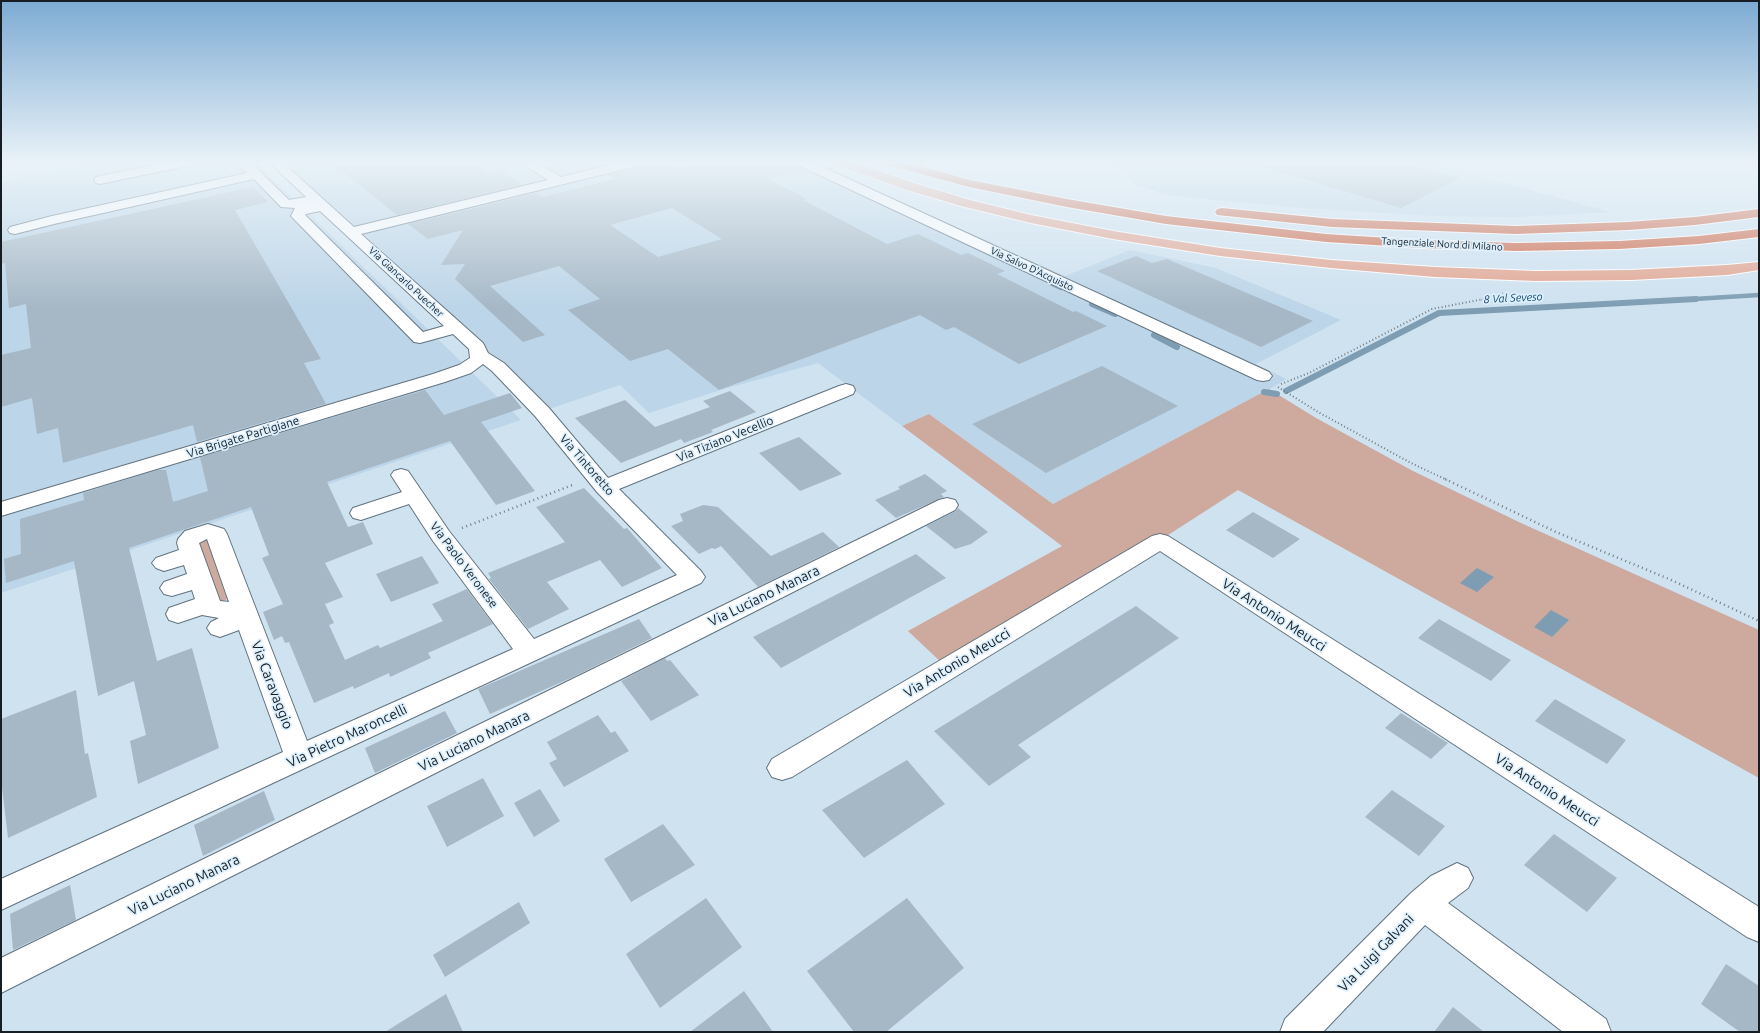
<!DOCTYPE html>
<style>
body{margin:0}
#map{position:relative;width:1760px;height:1033px;overflow:hidden;background:#cfe2f0;font-family:Ubuntu,sans-serif}
canvas{display:block}
.frame{position:absolute;inset:0;border:2px solid #171e23;pointer-events:none}
</style>
<div id="map">
<canvas width="1760" height="1033"></canvas>
<div class="frame"></div>
</div>
<script>
const g = document.querySelector('canvas').getContext('2d');
g.lineJoin = 'round';
function paint(path, color) { g.fillStyle = color; g.fill(path, 'evenodd'); }
const shape = rows => new Path2D(rows.map(r => 'M' + r).join(''));
function trace(path, color, width, dash) { g.strokeStyle = color; g.lineWidth = width; g.lineCap = dash ? 'butt' : 'round'; g.setLineDash(dash || []); g.stroke(path); }
function write(font, color, halo, rows, align = 'center') {
  g.font = font + ' Ubuntu,sans-serif'; g.lineWidth = 3.5; g.setLineDash([]); g.textBaseline = 'middle'; g.strokeStyle = halo; g.fillStyle = color; for (const [text, x, y, turn = 0] of rows) {
    g.save(); g.translate(x, y); g.rotate((+turn || 0) * Math.PI / 180); g.textAlign = isNaN(turn) ? turn : align; if (halo) g.strokeText(text, 0, 0); g.fillText(text, 0, 0); g.restore();
  }
}
paint(shape([
 [101,162,149,162,152,167,174,162,256,162,521,420,1,593,1,182],
 [282,162,808,162,1065,276,1130,250,1216,268,1341,320,1256,364,1286,379,1275,386,1053,504,929,414,902,426,818,363,724,389,649,413,620,385,549,409,359,229],
 [1098,162,1426,162,1611,212,1514,217,1435,216,1303,208,1224,201,1168,195,1134,184,1125,174,1129,172]
]), '#bcd5e8');
paint(shape([
 [1269,389,1316,418,1413,471,1521,523,1759,630,1759,778,1238,490,1162,539,943,664,908,631,1062,546,902,426,929,414,1053,504],
 [206,537,227,599,220,603,197,541]
]), '#cea99d');
paint(shape([
 [1477,568,1494,577,1477,592,1460,583],
 [1551,610,1569,620,1552,637,1534,627]
]), '#7e9db3');
trace(shape([
 [1050,283,1061,288],
 [1678,300,1759,295]
]), '#7e9db3', 4.5);
trace(shape([
 [1092,304,1115,314],
 [1154,335,1177,347],
 [1286,391,1439,313,1696,299],
 [1264,392,1277,394]
]), '#7e9db3', 6);
paint(shape([
 [331,162,472,162,489,173,499,170,523,185,397,215],
 [644,162,677,162,677,169,703,162,795,162,797,166,803,169,768,179,807,199,803,200,887,244,918,234,961,255,968,253,1005,271,997,274,1073,312,1076,311,1107,326,1019,364,954,327,946,330,920,315,719,390,668,349,630,361,568,310,600,299,559,266,490,286,545,335,523,342,455,279,465,264,441,265,463,230,428,239,408,224,536,193,543,197,615,179,607,175,641,166],
 [672,208,722,239,658,257,610,225],
 [1264,162,1401,162,1460,178,1401,208,1263,167],
 [253,187,268,202,235,210,321,359,304,363,326,404,197,442,193,425,63,463,58,428,37,434,32,398,1,407,1,355,31,348,26,304,9,308,5,263,1,264,1,242],
 [1136,256,1152,263,1167,259,1313,321,1261,347,1097,271],
 [1102,366,1178,406,1046,473,972,424],
 [425,390,444,415,510,393,522,408,481,422,535,491,496,505,450,441,327,482,348,527,363,522,373,544,325,563,343,597,325,604,334,623,329,625,345,660,378,645,380,648,443,621,432,604,467,589,493,624,428,653,431,658,390,677,389,673,354,689,353,686,314,703,289,642,285,643,282,636,274,640,263,612,283,604,262,558,269,555,251,507,129,548,157,661,192,648,219,748,138,784,130,741,146,735,134,681,98,696,74,561,6,583,4,559,21,554,20,519,84,500,83,493,157,470,166,470,173,502,208,491,200,457],
 [730,391,756,412,711,430,713,432,684,443,681,439,621,463,575,418,625,400,655,427,710,407,703,401],
 [799,437,842,474,800,491,759,453],
 [925,474,947,491,941,494,944,497,896,518,875,500,900,489,898,487],
 [584,488,624,529,627,528,662,568,622,587,600,560,547,582,569,609,528,629,489,579,491,578,488,573,565,542,536,507],
 [703,505,718,507,771,556,823,532,839,547,758,587,721,546,715,549,712,548,699,554,671,526,683,521,680,514],
 [958,508,988,532,971,544,955,549,926,526,956,511],
 [1253,512,1300,539,1273,558,1226,530],
 [916,554,946,578,781,668,753,637],
 [422,556,439,583,391,602,376,574],
 [1136,606,1179,638,1018,745,1031,757,989,786,934,731],
 [639,619,652,638,573,677,490,714,478,689],
 [1439,619,1511,660,1491,681,1418,638],
 [665,658,667,661,670,660,699,695,651,721,621,681],
 [76,690,85,754,88,753,97,797,8,838,1,779,1,719],
 [1555,699,1626,740,1607,764,1535,721],
 [445,711,457,733,375,773,365,748],
 [1401,713,1448,743,1431,759,1385,728],
 [598,715,611,733,615,731,629,751,564,787,549,763,557,759,547,742],
 [907,760,945,804,864,858,822,810],
 [483,778,504,816,447,847,427,806],
 [540,789,560,821,534,837,514,803],
 [1392,790,1445,826,1419,856,1365,817],
 [264,791,275,820,203,856,194,825],
 [663,824,695,865,631,902,604,859],
 [1554,834,1617,878,1587,912,1524,865],
 [70,885,76,920,13,950,10,914],
 [706,898,742,947,660,1008,626,954],
 [907,898,964,968,886,1032,854,1032,807,971],
 [519,902,530,923,445,977,433,955],
 [1726,964,1759,986,1759,1032,1740,1032,1701,1004],
 [744,991,773,1032,690,1032],
 [446,994,463,1032,385,1032],
 [1453,1007,1484,1032,1434,1032]
]), '#a6b8c6');
const minor = shape([
 [169,162,193,162,187,166,100,184,96,183,94,180,96,177,100,176,169,162],
 [237,162,250,162,289,200,306,197,269,162,282,162,354,227,548,180,520,162,535,162,561,177,621,162,643,162,641,165,361,234,483,343,488,353,504,363,549,408,608,478,839,386,846,384,853,386,855,390,853,394,619,489,701,571,705,577,701,583,1,910,1,879,283,752,239,630,220,637,211,634,207,628,211,622,219,618,202,615,178,623,169,620,166,614,169,608,195,599,192,590,172,596,164,594,160,588,164,582,187,574,184,565,164,571,156,568,152,563,156,558,179,550,177,543,178,539,185,531,208,524,224,529,227,534,307,741,513,649,433,541,409,504,361,520,353,518,350,513,353,508,402,492,391,475,394,471,401,469,408,471,449,531,534,639,677,575,597,492,535,416,492,371,483,364,471,373,445,382,1,516,1,502,433,374,459,365,470,358,469,349,453,334,420,343,414,342,291,216,295,208,313,204,295,208,281,207,254,179,54,224,15,234,10,233,8,230,10,227,52,216,247,173,237,162],
 [320,211,346,235,444,326,423,332,305,215,306,214,320,211],
 [207,539,229,602,220,601,199,543,207,539],
 [796,162,812,162,1269,372,1272,376,1269,380,1263,381,1257,380,798,165,796,162],
 [947,498,955,500,958,505,955,510,1,993,1,958,939,500,947,498],
 [1160,534,1168,536,1759,907,1759,942,1747,937,1160,551,792,777,782,780,772,777,767,768,772,759,1152,536,1160,534],
 [1457,863,1468,868,1473,878,1468,888,1448,903,1606,1019,1611,1032,1563,1032,1425,925,1323,1032,1280,1032,1285,1019,1411,893,1431,876,1457,863]
]);
const major = shape([
 [835,162,853,162,917,184,970,200,1031,215,1113,231,1220,248,1331,260,1435,267,1536,271,1631,270,1727,265,1759,262,1759,270,1727,275,1631,280,1536,281,1435,277,1331,268,1220,256,1113,239,1031,223,961,206,907,190,837,165,835,162]
]);
const highway = shape([
 [886,162,906,162,970,180,1067,199,1166,216,1326,234,1421,240,1517,243,1619,241,1699,236,1759,229,1759,237,1699,244,1619,249,1517,251,1421,248,1326,242,1166,224,1067,207,969,187,888,165,886,162],
 [1222,208,1332,219,1516,226,1628,222,1695,217,1759,209,1759,217,1695,225,1628,230,1516,234,1332,227,1217,215,1215,212,1217,209,1222,208]
]);
trace(minor, '#61737f', 2);
trace(major, '#fff', 2);
trace(highway, '#fff', 2);
trace(shape([
 [1481,300,1503,293]
]), '#727e88', 1.5, [0.5, 2]);
trace(shape([
 [1281,384,1309,373,1432,309,1484,299],
 [1278,387,1318,412,1411,463,1447,480]
]), '#727e88', 2, [1, 2.5]);
trace(shape([
 [1445,479,1556,532,1669,579,1759,621],
 [462,528,575,484]
]), '#727e88', 2.5, [1, 3.5]);
paint(minor, '#fff');
paint(major, '#e2a592');
paint(highway, '#ce6949');
const sky = g.createLinearGradient(0, 0, 0, 307);
sky.addColorStop(0, '#7dabd3');
sky.addColorStop(0.53, '#e9f2f8');
sky.addColorStop(1, '#e9f2f800');
g.fillStyle = sky;
g.fillRect(0, 0, 1760, 307);
write('10px', '#171e23', '#dceffd', [
 ["Tangenziale Nord di Milano",1442,244,3],
 ["Via Salvo D'Acquisto",1032,269,25],
 ["Via Giancarlo Puecher",406,282,43]
]);
write('italic 11px', '#144a6a', '#dceffd', [
 ["8 Val Seveso",1513,298,-3]
]);
write('12px', '#171e23', '#dceffd', [
 ["Via Brigate Partigiane",243,437,-17],
 ["Via Tiziano Vecellio",725,439,-22],
 ["Via Tintoretto",587,465,49],
 ["Via Paolo Veronese",464,565,53]
]);
write('14px', '#171e23', '#dceffd', [
 ["Via Luciano Manara",764,596,-26],
 ["Via Antonio Meucci",1274,615,33],
 ["Via Antonio Meucci",957,663,-31],
 ["Via Caravaggio",272,685,69],
 ["Via Pietro Maroncelli",347,736,-25],
 ["Via Luciano Manara",474,741,-26],
 ["Via Antonio Meucci",1547,790,33],
 ["Via Luciano Manara",184,885,-26],
 ["Via Luigi Galvani",1376,953,-46]
]);
</script>
